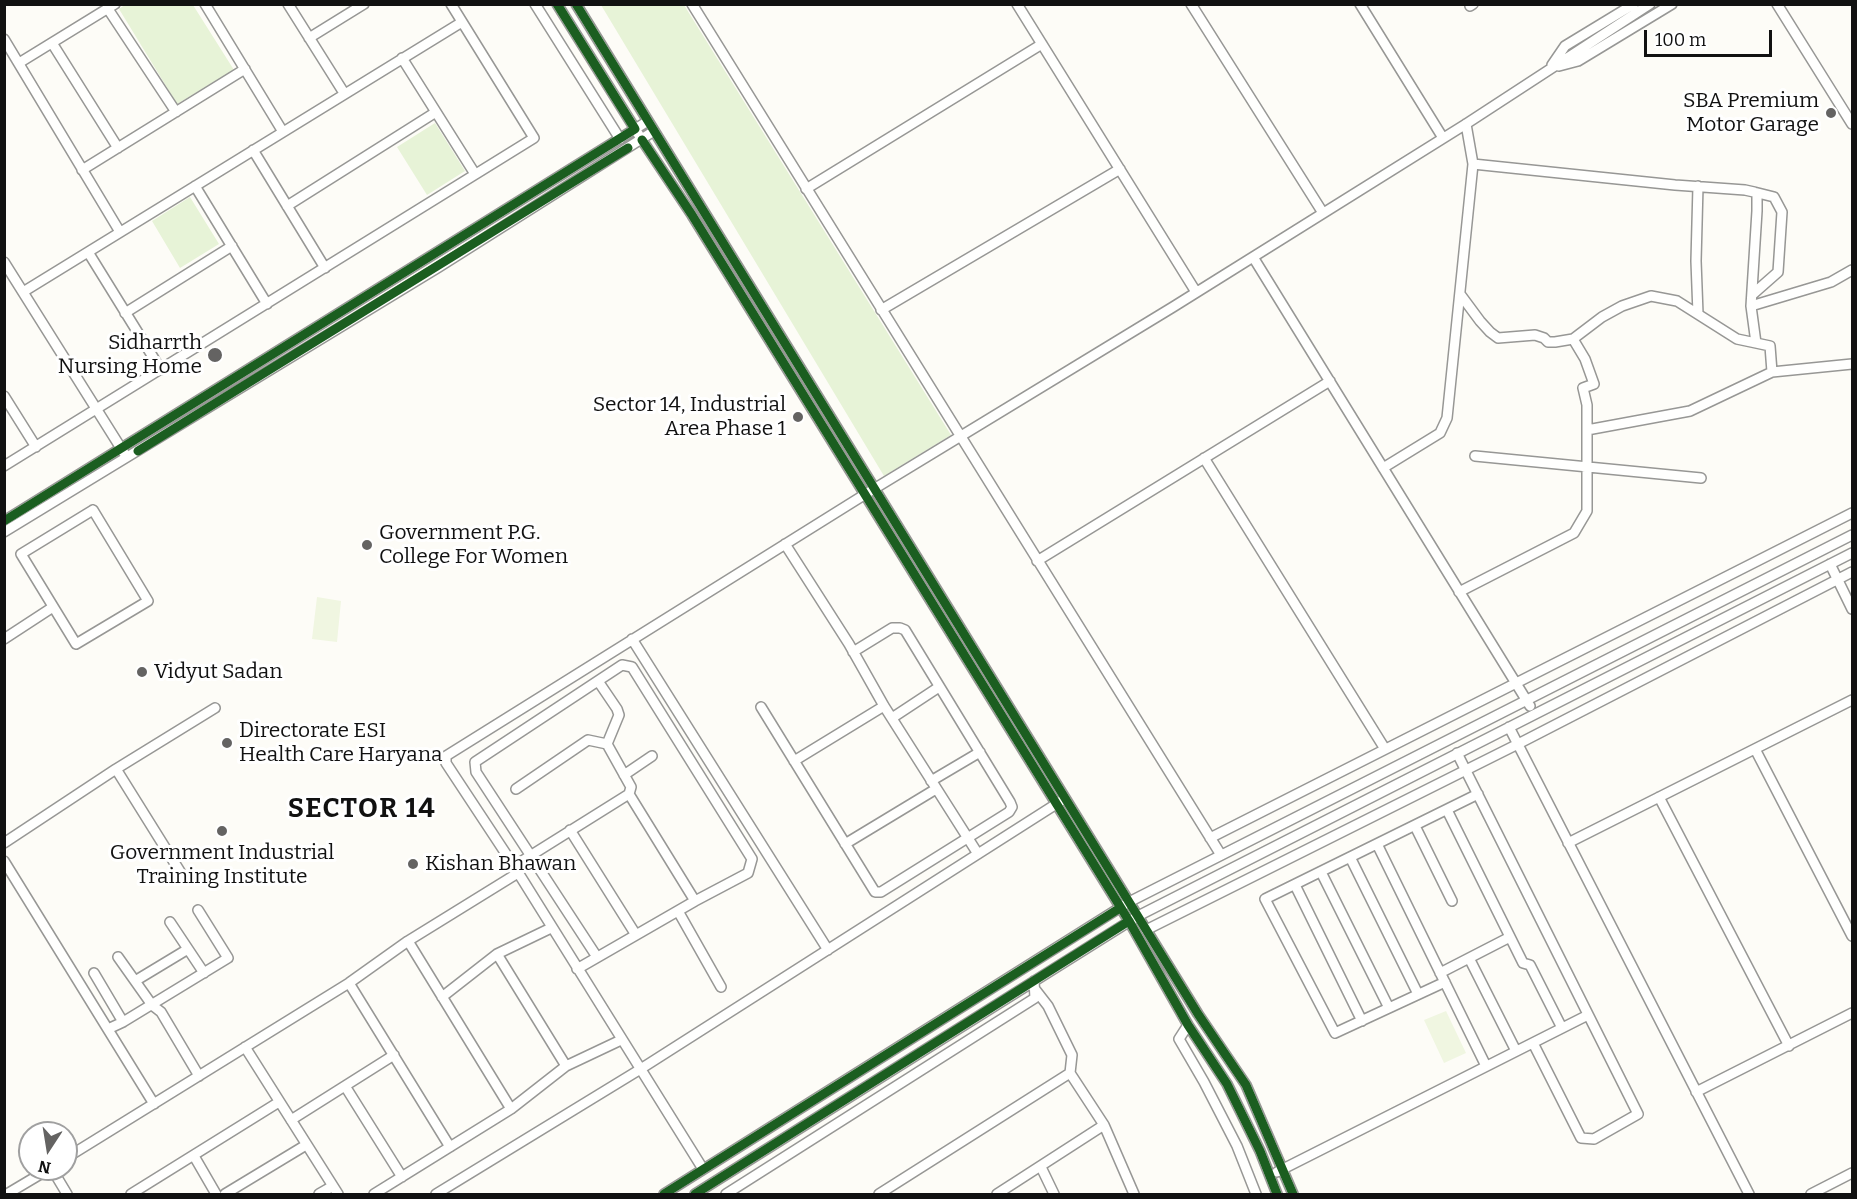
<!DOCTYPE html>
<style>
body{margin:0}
#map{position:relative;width:1857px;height:1199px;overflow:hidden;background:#fdfcf7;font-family:Bitter,serif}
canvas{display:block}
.frame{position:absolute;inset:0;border:6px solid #111;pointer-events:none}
.north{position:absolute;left:18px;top:1121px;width:60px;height:60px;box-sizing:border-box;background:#fff;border:2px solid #a0a0a0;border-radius:50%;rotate:192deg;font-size:16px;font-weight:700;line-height:24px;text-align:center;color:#111}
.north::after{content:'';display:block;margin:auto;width:21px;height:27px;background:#646362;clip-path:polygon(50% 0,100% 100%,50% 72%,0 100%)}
.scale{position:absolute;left:1644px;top:30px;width:128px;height:27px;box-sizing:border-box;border:3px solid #111;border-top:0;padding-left:8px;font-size:18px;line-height:21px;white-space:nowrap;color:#111;-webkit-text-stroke:4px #fff;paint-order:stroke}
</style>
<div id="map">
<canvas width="1857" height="1199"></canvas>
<div class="frame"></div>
<div class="north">N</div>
<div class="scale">100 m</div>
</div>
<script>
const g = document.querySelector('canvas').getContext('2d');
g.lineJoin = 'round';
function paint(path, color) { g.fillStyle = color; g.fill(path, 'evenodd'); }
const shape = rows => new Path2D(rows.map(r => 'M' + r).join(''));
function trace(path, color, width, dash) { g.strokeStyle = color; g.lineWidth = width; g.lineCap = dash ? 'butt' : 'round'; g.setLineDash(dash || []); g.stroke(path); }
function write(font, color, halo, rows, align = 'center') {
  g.font = font + ' Bitter,serif'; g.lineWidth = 6; g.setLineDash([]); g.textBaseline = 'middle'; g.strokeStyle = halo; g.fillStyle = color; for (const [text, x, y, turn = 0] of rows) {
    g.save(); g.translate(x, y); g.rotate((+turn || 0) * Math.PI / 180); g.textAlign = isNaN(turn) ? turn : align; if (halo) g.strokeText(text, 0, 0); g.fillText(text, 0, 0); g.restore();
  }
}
paint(shape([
 [126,4,193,5,234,70,177,104,119,9],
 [601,5,684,5,951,435,884,476],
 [435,123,465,171,427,195,397,147],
 [190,197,219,244,180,268,152,221]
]), '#e7f3d7');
paint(shape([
 [317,597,341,601,337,642,312,639],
 [1446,1011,1466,1053,1444,1063,1424,1020]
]), '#f0f6e1');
const minor = shape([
 [205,4,283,132],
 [288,4,344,93],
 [535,4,620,139],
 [557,4,642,140,692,215,1129,921,1188,1025,1227,1084,1260,1151,1277,1194],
 [576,4,1198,1014,1246,1085,1293,1194],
 [692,4,1221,855],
 [1017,4,1196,292],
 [1191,4,1323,213],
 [1360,4,1443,138],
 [1777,4,1852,124],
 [1470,6,1473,4],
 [108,9,176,112],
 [309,38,364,4],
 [4,39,120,232],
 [52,43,118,148],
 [402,58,475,174],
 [19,63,115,4],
 [1552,65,1565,46,1634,4],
 [1559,66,1578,61,1672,4],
 [1466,124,1473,164],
 [253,150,325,268],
 [82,170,245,69],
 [195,186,267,304],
 [1698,186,1696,261,1698,314],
 [806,189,1042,44],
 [287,206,436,112],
 [88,252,161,370],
 [1253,257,1530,706],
 [4,262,124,453],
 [23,292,462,22],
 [1753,294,1778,272,1782,212,1774,197,1754,192],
 [1751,306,1831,282,1852,270],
 [881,310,1120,169],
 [125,313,232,246],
 [1573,339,1602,317,1622,306,1651,296,1677,301,1737,339,1756,343],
 [4,396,36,447],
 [1587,430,1690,411,1772,372],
 [1475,456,1701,478],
 [1204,458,1385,749],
 [4,466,534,138,451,4],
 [1383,468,1440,433,1447,418,1473,164,1675,185,1745,190,1754,192,1757,194,1757,211,1751,306,1756,343,1770,346,1772,372,1852,364],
 [93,510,148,601,76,644,21,554,93,510],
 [4,521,648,121],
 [4,532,439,267,654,131],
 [785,544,849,644,884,706,978,854],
 [1037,561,1330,381],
 [1830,564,1852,609],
 [1459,592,1574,533,1587,511,1587,405,1583,388,1594,384,1585,359,1573,339,1555,342,1548,342,1544,338,1535,335,1498,338,1490,332,1480,321,1460,294],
 [4,639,53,607],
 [632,639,828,950],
 [598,681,617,709,619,715,607,744],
 [761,707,875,892,881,892,1009,812,1012,807,1010,802,905,630,900,628,892,628,853,652],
 [892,718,939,687],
 [1509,727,1749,1194],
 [1755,749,1852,936],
 [1457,753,1638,1114,1594,1139,1581,1138,1533,1043],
 [794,761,884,706],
 [116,769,215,708],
 [624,775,652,756],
 [931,781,980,752],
 [516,789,588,740,607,744,631,787,629,794],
 [1659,797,1789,1046],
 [1447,810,1523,963,1530,965,1562,1028],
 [1415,826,1452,901],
 [570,830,636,935],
 [1210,838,1852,513],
 [4,843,116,769,184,878],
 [1568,843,1852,700],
 [845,844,936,789],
 [1377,844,1486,1066],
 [1350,857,1418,994],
 [4,861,154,1104],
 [514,866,629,794,695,901,577,969],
 [1321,872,1389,1008],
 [1295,885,1362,1021],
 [678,911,721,987],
 [170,922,204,973],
 [1146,930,1518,744,1852,572],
 [408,941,511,1109],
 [497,954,566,1066],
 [118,957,152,1005,161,1012,199,1076],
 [597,957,476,772,475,762,622,665,632,667,752,859,748,873,695,901],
 [1469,958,1516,1051],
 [94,973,123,1022,108,1029],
 [1440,973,1510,937],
 [135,981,188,949],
 [1445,982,1335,1033,1265,899,1478,794],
 [349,983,450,1147],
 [1034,988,1048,1006,1072,1055,1070,1073,1104,1125,1134,1194],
 [442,997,497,954,551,928],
 [123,1022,228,958,198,910],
 [1188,1025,1179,1039,1204,1082,1237,1146,1256,1194],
 [245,1047,338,1194],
 [345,1086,402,1177],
 [1696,1092,1852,1013],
 [291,1120,394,1055],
 [194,1156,216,1194],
 [66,1158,349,983,408,941,518,873],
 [1041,1167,1054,1194],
 [52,1169,67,1194],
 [703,1169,514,866,446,763,446,756,864,495,1173,307,1466,124,1650,4],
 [1277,1172,1588,1015],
 [7,1194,49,1169],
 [131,1194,279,1102],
 [225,1194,306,1145],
 [319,1194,333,1186],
 [374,1194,511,1109,566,1066,621,1040],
 [436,1194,639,1070,1061,801],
 [664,1194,1129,902,1852,535],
 [695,1194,1138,916,1852,553],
 [726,1194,1035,998,1034,981],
 [879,1194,1070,1073],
 [997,1194,1104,1125],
 [1811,1194,1852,1173]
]);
trace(minor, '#979795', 12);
trace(minor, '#fffffe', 9);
trace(shape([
 [576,4,1198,1014,1246,1085,1293,1194],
 [642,140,692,215,1129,921,1188,1025,1227,1084,1260,1151,1277,1194],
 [138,451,628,148],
 [4,521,635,129,557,4],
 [664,1194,1120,908],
 [695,1194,1129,921]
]), '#1b5e20', 9);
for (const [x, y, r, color] of [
 [1831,113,6,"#646362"],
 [215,355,8,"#646362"],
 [798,417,6,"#646362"],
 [367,545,6,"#646362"],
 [142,672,6,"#646362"],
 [227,743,6,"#646362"],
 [222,831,6,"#646362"],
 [413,864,6,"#646362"]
]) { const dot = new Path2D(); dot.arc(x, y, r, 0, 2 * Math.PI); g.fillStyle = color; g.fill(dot); trace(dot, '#fff', 2); }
write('21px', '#111', '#fff', [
 ["SBA Premium",1819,101,"right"],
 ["Motor Garage",1819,125,"right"],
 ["Sidharrth",202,343,"right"],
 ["Nursing Home",202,367,"right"],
 ["Sector 14, Industrial",786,405,"right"],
 ["Area Phase 1",786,429,"right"],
 ["Government P.G.",379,533],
 ["College For Women",379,557],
 ["Vidyut Sadan",154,672],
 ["Directorate ESI",239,731],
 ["Health Care Haryana",239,755],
 ["Government Industrial",222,853,"center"],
 ["Training Institute",222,877,"center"],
 ["Kishan Bhawan",425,864]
], 'left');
g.letterSpacing = '1.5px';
write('bold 27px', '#111', '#fff', [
 ["SECTOR 14",362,809]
]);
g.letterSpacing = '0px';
</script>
